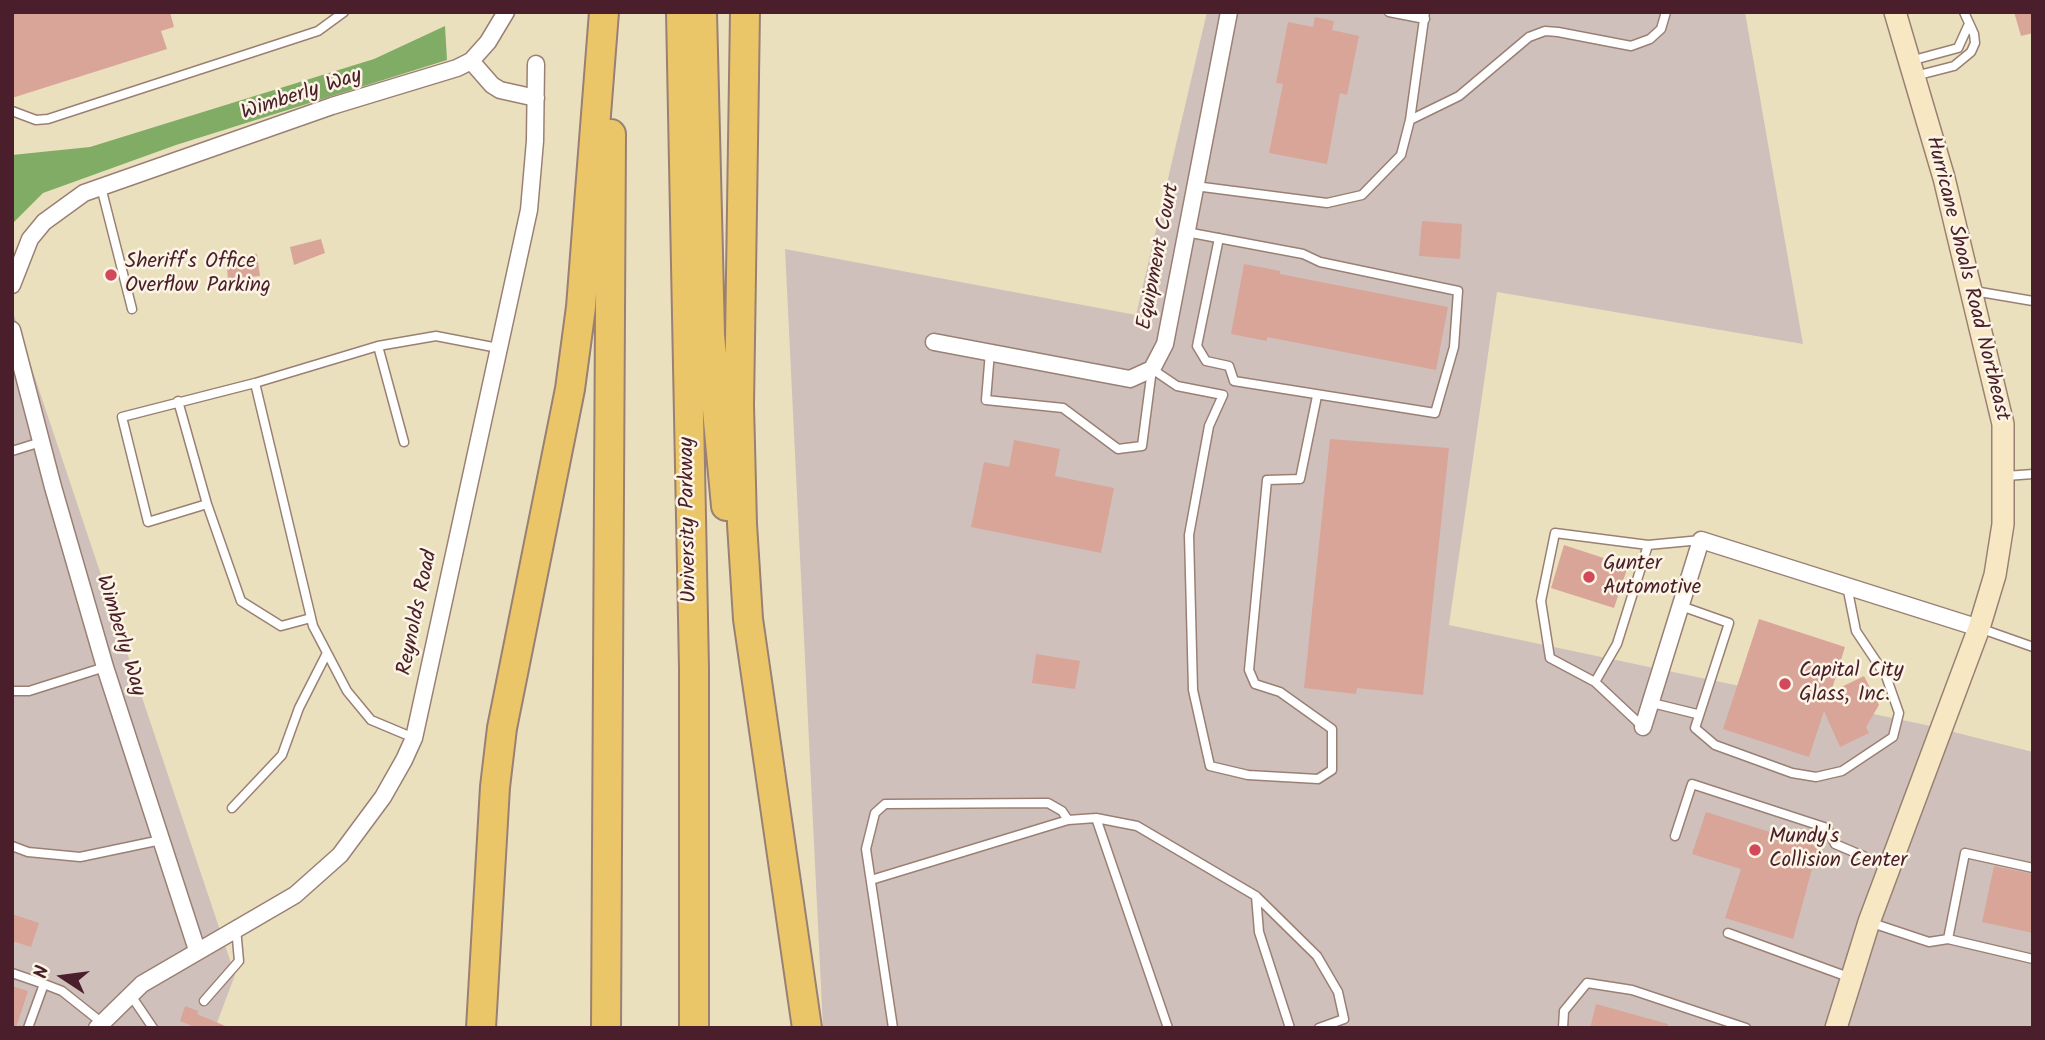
<!DOCTYPE html>
<style>
body{margin:0}
#map{position:relative;width:2045px;height:1040px;overflow:hidden;background:#ebe0be;font-family:Kalam,sans-serif}
canvas{display:block}
.frame{position:absolute;inset:0;border:14px solid #4a1f2b;pointer-events:none}
.north{position:absolute;left:28px;top:942px;width:70px;height:70px;-webkit-text-stroke:5px #fcf5e5;paint-order:stroke;rotate:283deg;font-size:19px;font-weight:700;line-height:28px;text-align:center;color:#4a1f2b}
.north::after{content:'';display:block;margin:auto;width:24px;height:32px;background:#4a1f2b;clip-path:polygon(50% 0,100% 100%,50% 72%,0 100%)}
</style>
<div id="map">
<canvas width="2045" height="1040"></canvas>
<div class="frame"></div>
<div class="north">N</div>
</div>
<script>
const g = document.querySelector('canvas').getContext('2d');
g.lineJoin = 'round';
function paint(path, color) { g.fillStyle = color; g.fill(path, 'evenodd'); }
const shape = rows => new Path2D(rows.map(r => 'M' + r).join(''));
function trace(path, color, width, dash) { g.strokeStyle = color; g.lineWidth = width; g.lineCap = dash ? 'butt' : 'round'; g.setLineDash(dash || []); g.stroke(path); }
function write(font, color, halo, rows, align = 'center') {
  g.font = font + ' Kalam,sans-serif'; g.lineWidth = 5; g.setLineDash([]); g.textBaseline = 'middle'; g.strokeStyle = halo; g.fillStyle = color; for (const [text, x, y, turn = 0] of rows) {
    g.save(); g.translate(x, y); g.rotate((+turn || 0) * Math.PI / 180); g.textAlign = isNaN(turn) ? turn : align; if (halo) g.strokeText(text, 0, 0); g.fillText(text, 0, 0); g.restore();
  }
}
paint(shape([
 [1207,12,1745,12,1803,344,1497,292,1449,625,1926,725,2033,752,2033,1028,823,1028,785,249,1136,315],
 [12,309,235,975,215,1028,12,1028]
]), '#d0c0bc');
paint(shape([
 [445,26,447,60,176,145,43,193,12,224,12,155,90,147,374,59]
]), '#81ac65');
paint(shape([
 [12,12,170,12,174,27,161,31,167,49,12,98],
 [2014,12,2033,12,2033,33,2021,36],
 [1315,17,1334,21,1332,30,1359,36,1347,95,1340,93,1327,164,1269,153,1283,84,1276,83,1288,22,1313,27],
 [1422,221,1462,224,1460,259,1419,256],
 [321,239,325,253,294,265,290,247],
 [257,254,260,276,228,279,226,257],
 [1244,264,1280,271,1280,274,1448,307,1436,370,1267,337,1267,341,1231,334],
 [1330,439,1449,448,1423,695,1357,688,1356,694,1304,688],
 [1014,440,1060,449,1055,476,1114,488,1101,553,971,527,984,462,1009,467],
 [1564,545,1628,566,1614,608,1551,588],
 [1759,619,1845,647,1831,692,1864,676,1879,705,1866,727,1869,733,1840,747,1824,711,1809,757,1723,729],
 [1036,654,1080,661,1075,689,1032,683],
 [1706,812,1818,847,1793,939,1725,918,1741,869,1692,854],
 [1994,866,2033,874,2033,933,1982,922],
 [12,914,39,923,31,947,12,941],
 [12,986,28,991,16,1028,12,1028],
 [1596,1004,1668,1024,1667,1028,1590,1028],
 [185,1006,198,1011,197,1014,230,1028,197,1028,180,1021]
]), '#d9a598');
const lane = shape([
 [1389,12,1425,19],
 [1910,61,1958,48,1968,26],
 [1915,76,1954,66,1971,52,1975,43,1974,34,1964,12],
 [12,111,36,120,48,119,318,31,344,12],
 [1410,120,1425,12],
 [1195,186,1327,203,1362,195,1401,155,1410,120,1459,96,1529,37,1545,31,1558,32,1631,46,1650,39,1661,29,1666,12],
 [101,187,132,309],
 [1186,232,1303,254,1320,262,1458,291,1454,347,1435,413,1234,381],
 [1219,238,1197,346,1206,361,1229,366,1234,381],
 [1974,291,2033,301],
 [378,346,404,442],
 [990,352,986,400,1063,408,1118,449,1142,446,1152,369,1177,386,1223,395,1209,426,1189,535,1193,690,1210,766,1248,775,1318,779,1332,770,1332,729,1280,692,1255,684,1249,670,1267,480,1300,479,1317,396],
 [255,383,313,626,347,691,371,720,414,738],
 [178,401,207,504],
 [12,451,41,442],
 [2006,476,2033,474],
 [1681,606,1729,623,1695,728,1715,745,1792,773,1816,777,1842,771,1893,737,1899,713,1886,676,1856,631,1847,586],
 [311,618,281,626,241,601,207,504,148,522,122,417,255,383,378,346,436,336,498,348],
 [1982,629,2033,647],
 [1595,682,1617,644,1648,545],
 [12,691,29,691,105,667],
 [1652,703,1697,714],
 [1643,727,1595,682,1550,658,1541,601,1555,533,1648,545,1701,540],
 [232,808,282,755,299,708,327,653],
 [1096,818,1137,826,1256,896,1317,956,1338,992,1344,1019,1319,1028],
 [1675,836,1692,784,1827,828,1835,844,1889,867],
 [12,846,28,852,80,857,161,840],
 [871,880,1068,820,1096,818,1168,1028],
 [1256,896,1259,932,1290,1028],
 [1872,923,1929,942,1948,939,2033,959],
 [1728,933,1851,978],
 [1948,939,1965,853,2033,868],
 [12,973,44,984,28,1028],
 [44,984,62,991,101,1022],
 [130,994,153,1028],
 [204,1001,239,961,236,928],
 [893,1028,866,849,875,813,885,804,1048,803,1062,811,1068,820],
 [1563,1028,1564,1011,1587,983,1632,990,1746,1028]
]);
const street = shape([
 [471,61,492,85,500,90,536,98],
 [12,285,30,239,44,222,84,193,332,106,457,68,471,61,488,42,506,12],
 [12,330,53,487,105,667,197,950],
 [934,342,1130,379,1152,369,1165,344,1229,12],
 [1643,727,1701,540,1979,628],
 [97,1028,142,984,295,895,340,855,383,797,404,760,414,738,529,210,535,141,536,64]
]);
const secondary = shape([
 [1836,1028,1869,922,1979,628,1995,575,2003,524,2003,424,1944,178,1895,12]
]);
const highway = shape([
 [681,12,694,668,694,1028],
 [702,12,710,335,726,506],
 [745,12,739,405,742,524,748,619,807,1028],
 [481,1028,495,787,502,728,570,389,581,307,604,12],
 [606,1028,611,134]
]);
trace(lane, '#9a8074', 11);
trace(street, '#9a8074', 19);
trace(secondary, '#9a8074', 24);
trace(highway, '#9a8074', 32);
trace(lane, '#fff', 8);
trace(street, '#fff', 16);
trace(secondary, '#f7e8c3', 21);
trace(highway, '#ebc669', 28);
for (const [x, y, r, color] of [
 [111,275,7,"#d1495b"],
 [1589,577,7,"#d1495b"],
 [1785,684,7,"#d1495b"],
 [1755,850,7,"#d1495b"]
]) { const dot = new Path2D(); dot.arc(x, y, r, 0, 2 * Math.PI); g.fillStyle = color; g.fill(dot); trace(dot, '#fcf5e5', 2.5); }
write('21px', '#4a1f2b', '#fcf5e5', [
 ["Wimberly Way",302,96,-18],
 ["Equipment Court",1160,257,-79],
 ["Hurricane Shoals Road Northeast",1966,279,76],
 ["University Parkway",690,520,-91],
 ["Reynolds Road",419,613,-78],
 ["Wimberly Way",119,636,73]
]);
write('21px', '#4a1f2b', '#fcf5e5', [
 ["Sheriff's Office",125,263],
 ["Overflow Parking",125,287],
 ["Gunter",1603,565],
 ["Automotive",1603,589],
 ["Capital City",1799,672],
 ["Glass, Inc.",1799,696],
 ["Mundy's",1769,838],
 ["Collision Center",1769,862]
], 'left');
</script>
